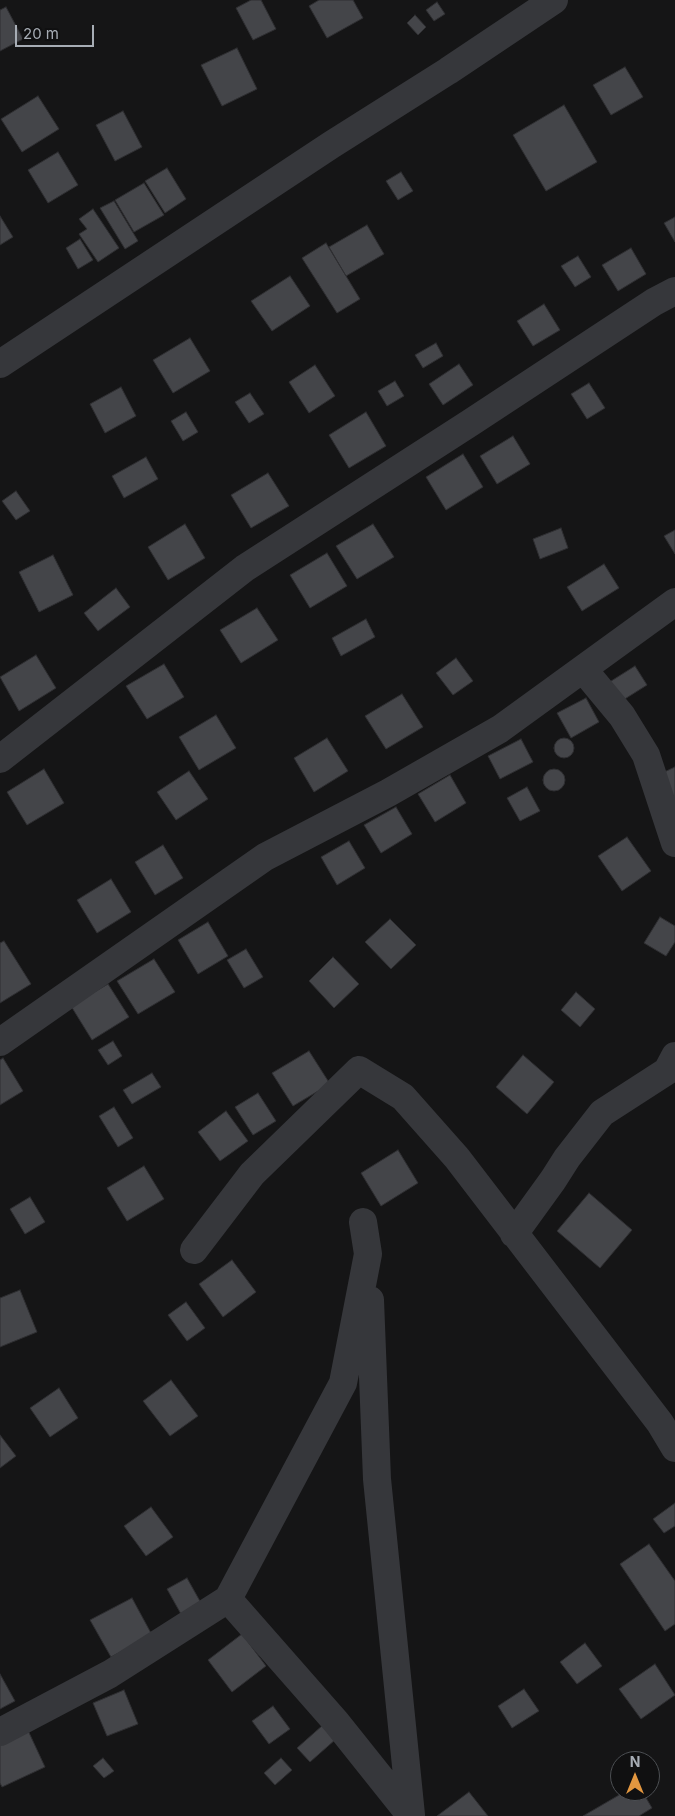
<!DOCTYPE html>
<style>
body{margin:0}
#map{position:relative;width:675px;height:1816px;overflow:hidden;background:#151516;font-family:Inter,sans-serif}
canvas{display:block}
.north{position:absolute;left:610px;top:1751px;width:50px;height:50px;box-sizing:border-box;background:#101011;border:1px solid #4c4f53;border-radius:50%;rotate:0deg;font-size:14px;font-weight:700;line-height:20px;text-align:center;color:#a7adb5}
.north::after{content:'';display:block;margin:auto;width:18px;height:22px;background:#e39740;clip-path:polygon(50% 0,100% 100%,50% 72%,0 100%)}
.scale{position:absolute;left:15px;top:25px;width:79px;height:22px;box-sizing:border-box;border:2px solid #a7adb5;border-top:0;padding-left:6px;font-size:15px;line-height:18px;white-space:nowrap;color:#a7adb5;-webkit-text-stroke:4px #101011;paint-order:stroke}
</style>
<div id="map">
<canvas width="675" height="1816"></canvas>
<div class="north">N</div>
<div class="scale">20 m</div>
</div>
<script>
const g = document.querySelector('canvas').getContext('2d');
g.lineJoin = 'round';
function paint(path, color) { g.fillStyle = color; g.fill(path, 'evenodd'); }
const shape = rows => new Path2D(rows.map(r => 'M' + r).join(''));
function trace(path, color, width, dash) { g.strokeStyle = color; g.lineWidth = width; g.lineCap = dash ? 'butt' : 'round'; g.setLineDash(dash || []); g.stroke(path); }
const building = shape([
 [251,0,261,0,276,29,253,40,236,8,251,0],
 [319,0,353,0,363,18,327,38,309,6,319,0],
 [437,2,445,14,434,21,426,10,437,2],
 [6,7,23,39,0,51,0,10,6,7],
 [415,15,426,27,418,35,407,23,415,15],
 [237,48,257,89,222,106,201,65,237,48],
 [625,67,643,97,611,115,593,85,625,67],
 [38,96,59,129,22,152,1,119,38,96],
 [564,105,597,162,546,191,513,135,564,105],
 [123,111,142,147,115,161,96,125,123,111],
 [58,152,78,185,48,203,28,170,58,152],
 [167,168,186,199,165,213,145,181,167,168],
 [401,172,413,191,398,200,386,181,401,172],
 [144,183,164,215,134,232,115,200,144,183],
 [114,201,138,241,125,249,100,208,114,201],
 [93,209,119,248,98,262,79,234,87,229,79,219,93,209],
 [0,216,13,237,0,245,0,216],
 [675,217,675,242,664,223,675,217],
 [367,225,384,254,346,276,329,247,367,225],
 [80,239,93,260,78,269,66,248,80,239],
 [326,243,360,299,337,313,302,258,326,243],
 [631,248,646,274,618,291,602,265,631,248],
 [578,256,591,277,575,287,561,266,578,256],
 [290,276,310,306,272,331,251,301,290,276],
 [544,304,560,330,533,346,517,321,544,304],
 [190,338,210,371,173,393,153,360,190,338],
 [436,343,443,356,423,368,415,355,436,343],
 [459,364,473,385,443,405,429,384,459,364],
 [315,365,335,396,309,413,289,382,315,365],
 [395,381,404,396,387,406,378,391,395,381],
 [589,383,605,408,587,419,571,394,589,383],
 [121,387,136,416,105,433,90,404,121,387],
 [250,393,264,414,249,423,235,402,250,393],
 [186,412,198,432,183,441,171,421,186,412],
 [366,412,386,446,349,468,329,435,366,412],
 [513,436,530,464,497,484,480,456,513,436],
 [463,454,483,487,446,510,426,477,463,454],
 [146,457,158,479,124,498,112,476,146,457],
 [268,473,289,506,251,528,231,495,268,473],
 [16,491,30,511,16,520,2,501,16,491],
 [185,524,205,558,168,580,148,547,185,524],
 [373,524,394,557,357,579,336,546,373,524],
 [561,528,568,548,540,559,533,539,561,528],
 [675,530,675,554,664,536,675,530],
 [327,553,347,586,310,608,290,575,327,553],
 [53,555,73,595,39,612,19,572,53,555],
 [604,564,619,588,582,611,567,587,604,564],
 [116,588,130,607,98,631,84,613,116,588],
 [257,608,278,640,241,663,220,630,257,608],
 [366,619,375,637,341,656,332,638,366,619],
 [36,655,56,688,19,711,0,677,36,655],
 [456,658,473,681,453,695,436,673,456,658],
 [164,664,184,697,147,719,126,686,164,664],
 [635,666,647,685,620,702,608,683,635,666],
 [402,694,423,727,386,749,365,716,402,694],
 [586,698,599,722,571,738,557,713,586,698],
 [216,715,236,748,199,770,179,737,216,715],
 [327,738,348,771,314,792,294,758,327,738],
 '554 748a10 10 0 1 1 20 0a10 10 0 1 1-20 0Z',
 [521,739,533,762,500,779,488,756,521,739],
 [675,767,675,802,660,774,675,767],
 '543 780a11 11 0 1 1 22 0a11 11 0 1 1-22 0Z',
 [44,769,64,803,27,825,7,792,44,769],
 [189,771,208,799,176,820,157,792,189,771],
 [450,775,466,803,435,822,418,794,450,775],
 [527,787,540,811,520,821,507,798,527,787],
 [396,807,412,834,381,853,364,825,396,807],
 [627,837,651,871,622,891,598,856,627,837],
 [349,841,365,868,337,885,321,857,349,841],
 [163,845,183,878,155,895,135,862,163,845],
 [111,879,131,912,97,933,77,900,111,879],
 [660,917,675,926,675,942,666,956,644,943,660,917],
 [390,919,416,945,391,969,365,942,390,919],
 [208,922,228,956,198,974,178,940,208,922],
 [4,941,31,984,0,1003,0,943,4,941],
 [246,949,263,977,244,988,227,960,246,949],
 [333,957,359,984,334,1008,309,981,333,957],
 [154,959,175,992,138,1014,117,981,154,959],
 [108,984,129,1017,92,1040,71,1006,108,984],
 [576,992,595,1009,580,1027,561,1010,576,992],
 [113,1041,122,1056,108,1065,98,1050,113,1041],
 [309,1051,330,1084,293,1106,272,1073,309,1051],
 [523,1055,554,1082,527,1114,496,1087,523,1055],
 [3,1058,23,1091,0,1105,0,1060,3,1058],
 [152,1073,161,1087,132,1104,123,1090,152,1073],
 [258,1093,276,1121,253,1135,235,1107,258,1093],
 [114,1107,133,1138,118,1147,99,1116,114,1107],
 [226,1111,248,1141,220,1161,198,1132,226,1111],
 [398,1150,418,1183,381,1206,361,1173,398,1150],
 [144,1166,164,1199,127,1221,107,1188,144,1166],
 [589,1193,632,1230,600,1268,557,1231,589,1193],
 [30,1197,45,1222,25,1234,10,1209,30,1197],
 [232,1260,256,1292,223,1317,199,1284,232,1260],
 [20,1290,37,1332,0,1347,0,1298,20,1290],
 [186,1302,205,1328,187,1341,168,1315,186,1302],
 [171,1380,198,1416,170,1436,143,1401,171,1380],
 [59,1388,78,1418,50,1437,30,1408,59,1388],
 [0,1435,16,1456,0,1468,0,1435],
 [675,1503,675,1526,664,1533,653,1519,675,1503],
 [151,1507,173,1537,146,1556,124,1526,151,1507],
 [649,1544,675,1581,675,1624,665,1631,620,1564,649,1544],
 [187,1578,201,1603,181,1614,167,1589,187,1578],
 [132,1598,152,1635,111,1657,90,1620,132,1598],
 [242,1634,266,1666,232,1692,208,1660,242,1634],
 [585,1643,602,1666,577,1684,560,1662,585,1643],
 [655,1664,675,1695,641,1719,619,1689,655,1664],
 [0,1674,15,1701,0,1709,0,1674],
 [524,1689,539,1711,512,1728,498,1706,524,1689],
 [124,1690,138,1724,107,1736,93,1703,124,1690],
 [273,1706,290,1729,269,1744,252,1721,273,1706],
 [25,1724,45,1767,2,1787,0,1783,0,1735,25,1724],
 [323,1725,336,1739,310,1762,297,1748,323,1725],
 [103,1758,114,1771,104,1778,93,1766,103,1758],
 [281,1758,292,1770,275,1785,264,1773,281,1758],
 [626,1791,642,1791,652,1808,639,1816,583,1816,626,1791],
 [469,1792,488,1816,437,1816,469,1792]
]);
paint(building, '#444549');
trace(building, '#2f2f32', 1);
trace(shape([
 [0,364,331,145,448,71,554,0],
 [583,669,622,716,646,755,675,843],
 [0,759,245,568,470,423,654,302,675,291],
 [0,1042,265,857,388,793,500,729,675,602],
 [514,1234,553,1180,567,1158,602,1113,667,1071,675,1056],
 [194,1250,252,1174,359,1070,403,1097,457,1158,660,1423,675,1448],
 [370,1300,377,1479,411,1815,409,1816],
 [228,1599,336,1722,411,1816],
 [0,1732,110,1674,228,1599,343,1383,368,1254,363,1222]
]), '#36373b', 28);
</script>
